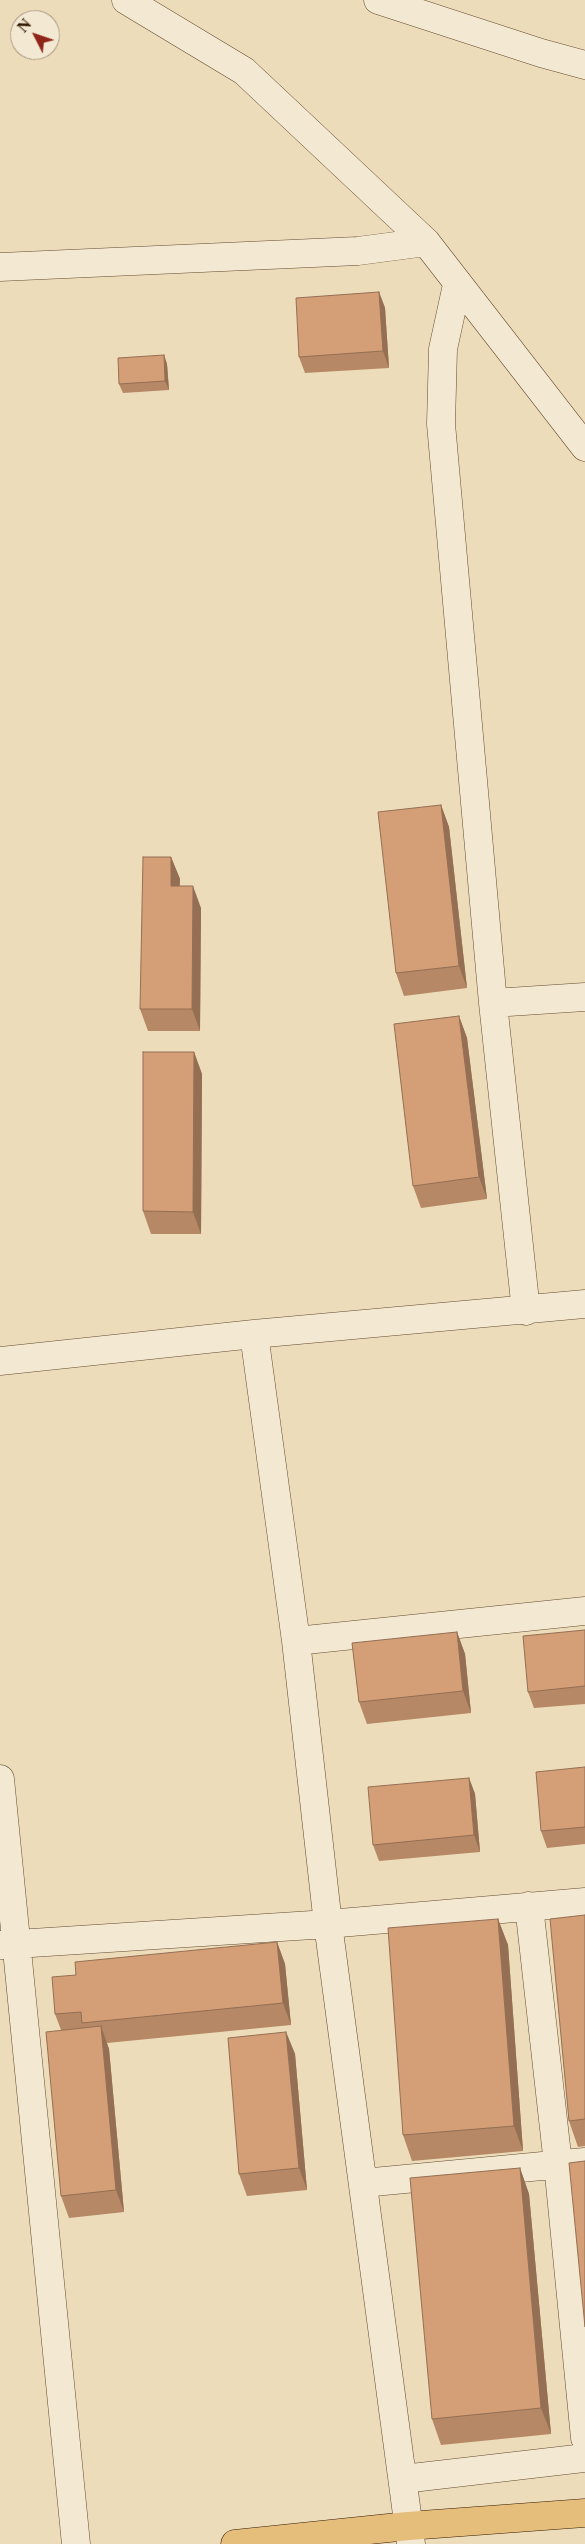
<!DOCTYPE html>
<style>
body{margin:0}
#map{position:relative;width:585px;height:2544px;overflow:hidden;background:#eddcb9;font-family:"Libre Caslon Text",serif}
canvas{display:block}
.north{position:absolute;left:10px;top:10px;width:50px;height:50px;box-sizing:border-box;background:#f3e8d2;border:1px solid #a79680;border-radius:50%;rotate:311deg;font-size:14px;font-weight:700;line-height:20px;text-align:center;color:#351b04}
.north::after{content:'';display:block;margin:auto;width:18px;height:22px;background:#8f2418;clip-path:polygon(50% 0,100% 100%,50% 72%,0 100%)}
</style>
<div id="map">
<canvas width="585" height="2544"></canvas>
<div class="north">N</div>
</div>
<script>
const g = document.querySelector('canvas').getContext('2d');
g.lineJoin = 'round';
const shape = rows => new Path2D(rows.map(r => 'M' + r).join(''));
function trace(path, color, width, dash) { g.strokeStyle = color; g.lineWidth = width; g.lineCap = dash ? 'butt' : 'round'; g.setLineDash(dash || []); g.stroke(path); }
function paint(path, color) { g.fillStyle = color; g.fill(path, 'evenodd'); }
const minor = shape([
 [126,0,244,71,426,242,585,447],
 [378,0,541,53,585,65],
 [0,267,358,251,426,242],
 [457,285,443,349,441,424,493,1003,526,1311],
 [493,1003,585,997],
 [254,1334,296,1641,328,1924,411,2544],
 [0,1361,254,1334,585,1304],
 [296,1641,585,1611],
 [0,1779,76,2544],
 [529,1906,558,2164,585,2438],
 [0,1945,328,1924,585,1902],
 [363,2183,585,2162],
 [403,2479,585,2458]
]);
const major = shape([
 [235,2544,408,2526,585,2513]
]);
trace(minor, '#634b31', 29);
trace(major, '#351b04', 29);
trace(minor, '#f3e8d2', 28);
trace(major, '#e6be7c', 28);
paint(shape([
 [379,292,385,308,389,368,305,373,299,357],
 [164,355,167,364,169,390,123,393,119,384],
 [441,805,449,827,467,988,404,996,396,973],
 [171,857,180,879,179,886,201,908,200,1031,148,1031,140,1009],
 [459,1016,467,1038,487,1199,421,1208,413,1186],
 [194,1052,202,1074,201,1234,151,1234,143,1211],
 [585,1630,585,1704,534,1708,528,1692],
 [457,1632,465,1654,471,1713,367,1724,359,1702],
 [585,1767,585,1844,547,1848,541,1831],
 [469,1778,475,1794,480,1852,379,1861,373,1845],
 [585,1915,585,2146,578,2147,569,2121],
 [498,1919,508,1945,523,2151,412,2161,403,2135],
 [277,1942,285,1964,291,2025,107,2043,109,2049,124,2212,69,2218,61,2196,61,2030,55,2014,76,1975],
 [286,2032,295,2054,307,2190,247,2196,239,2174],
 [520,2168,529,2194,551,2434,441,2445,432,2419]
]), '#b68866');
paint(shape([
 [379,292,385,308,389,368,383,351],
 [164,355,167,364,169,390,165,381],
 [441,805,449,827,467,988,459,966],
 [171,857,180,879,179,908,171,886],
 [193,886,201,908,200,1031,192,1009],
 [459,1016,467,1038,487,1199,479,1177],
 [194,1052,202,1074,201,1234,193,1212],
 [457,1632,465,1654,471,1713,463,1691],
 [469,1778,475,1794,480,1852,474,1835],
 [498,1919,508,1945,523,2151,514,2126],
 [277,1942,285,1964,291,2025,283,2003],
 [101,2026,109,2049,124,2212,116,2190],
 [286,2032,295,2054,307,2190,299,2168],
 [520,2168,529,2194,551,2434,541,2408]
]), '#946f53');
const building = shape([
 [379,292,383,351,299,357,296,298,379,292],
 [164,355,165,381,119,384,118,358,164,355],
 [441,805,459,966,396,973,378,812,441,805],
 [143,857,171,857,171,886,193,886,192,1009,140,1009,143,857],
 [459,1016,479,1177,413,1186,394,1024,459,1016],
 [143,1052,194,1052,193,1212,143,1211,143,1052],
 [585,1630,585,1686,528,1692,523,1636,585,1630],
 [457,1632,463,1691,359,1702,352,1643,457,1632],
 [585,1767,585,1827,541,1831,536,1772,585,1767],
 [469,1778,474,1835,373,1845,368,1787,469,1778],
 [585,1915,585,2119,569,2121,550,1919,585,1915],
 [498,1919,514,2126,403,2135,388,1928,498,1919],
 [277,1942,283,2003,82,2023,81,2012,55,2014,52,1977,76,1975,75,1962,277,1942],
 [101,2026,116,2190,61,2196,46,2032,101,2026],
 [286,2032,299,2168,239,2174,228,2038,286,2032],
 [585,2161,585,2327,569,2163,585,2161],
 [520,2168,541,2408,432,2419,410,2178,520,2168]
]);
paint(building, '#d49e77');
trace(building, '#946f53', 1);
</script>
